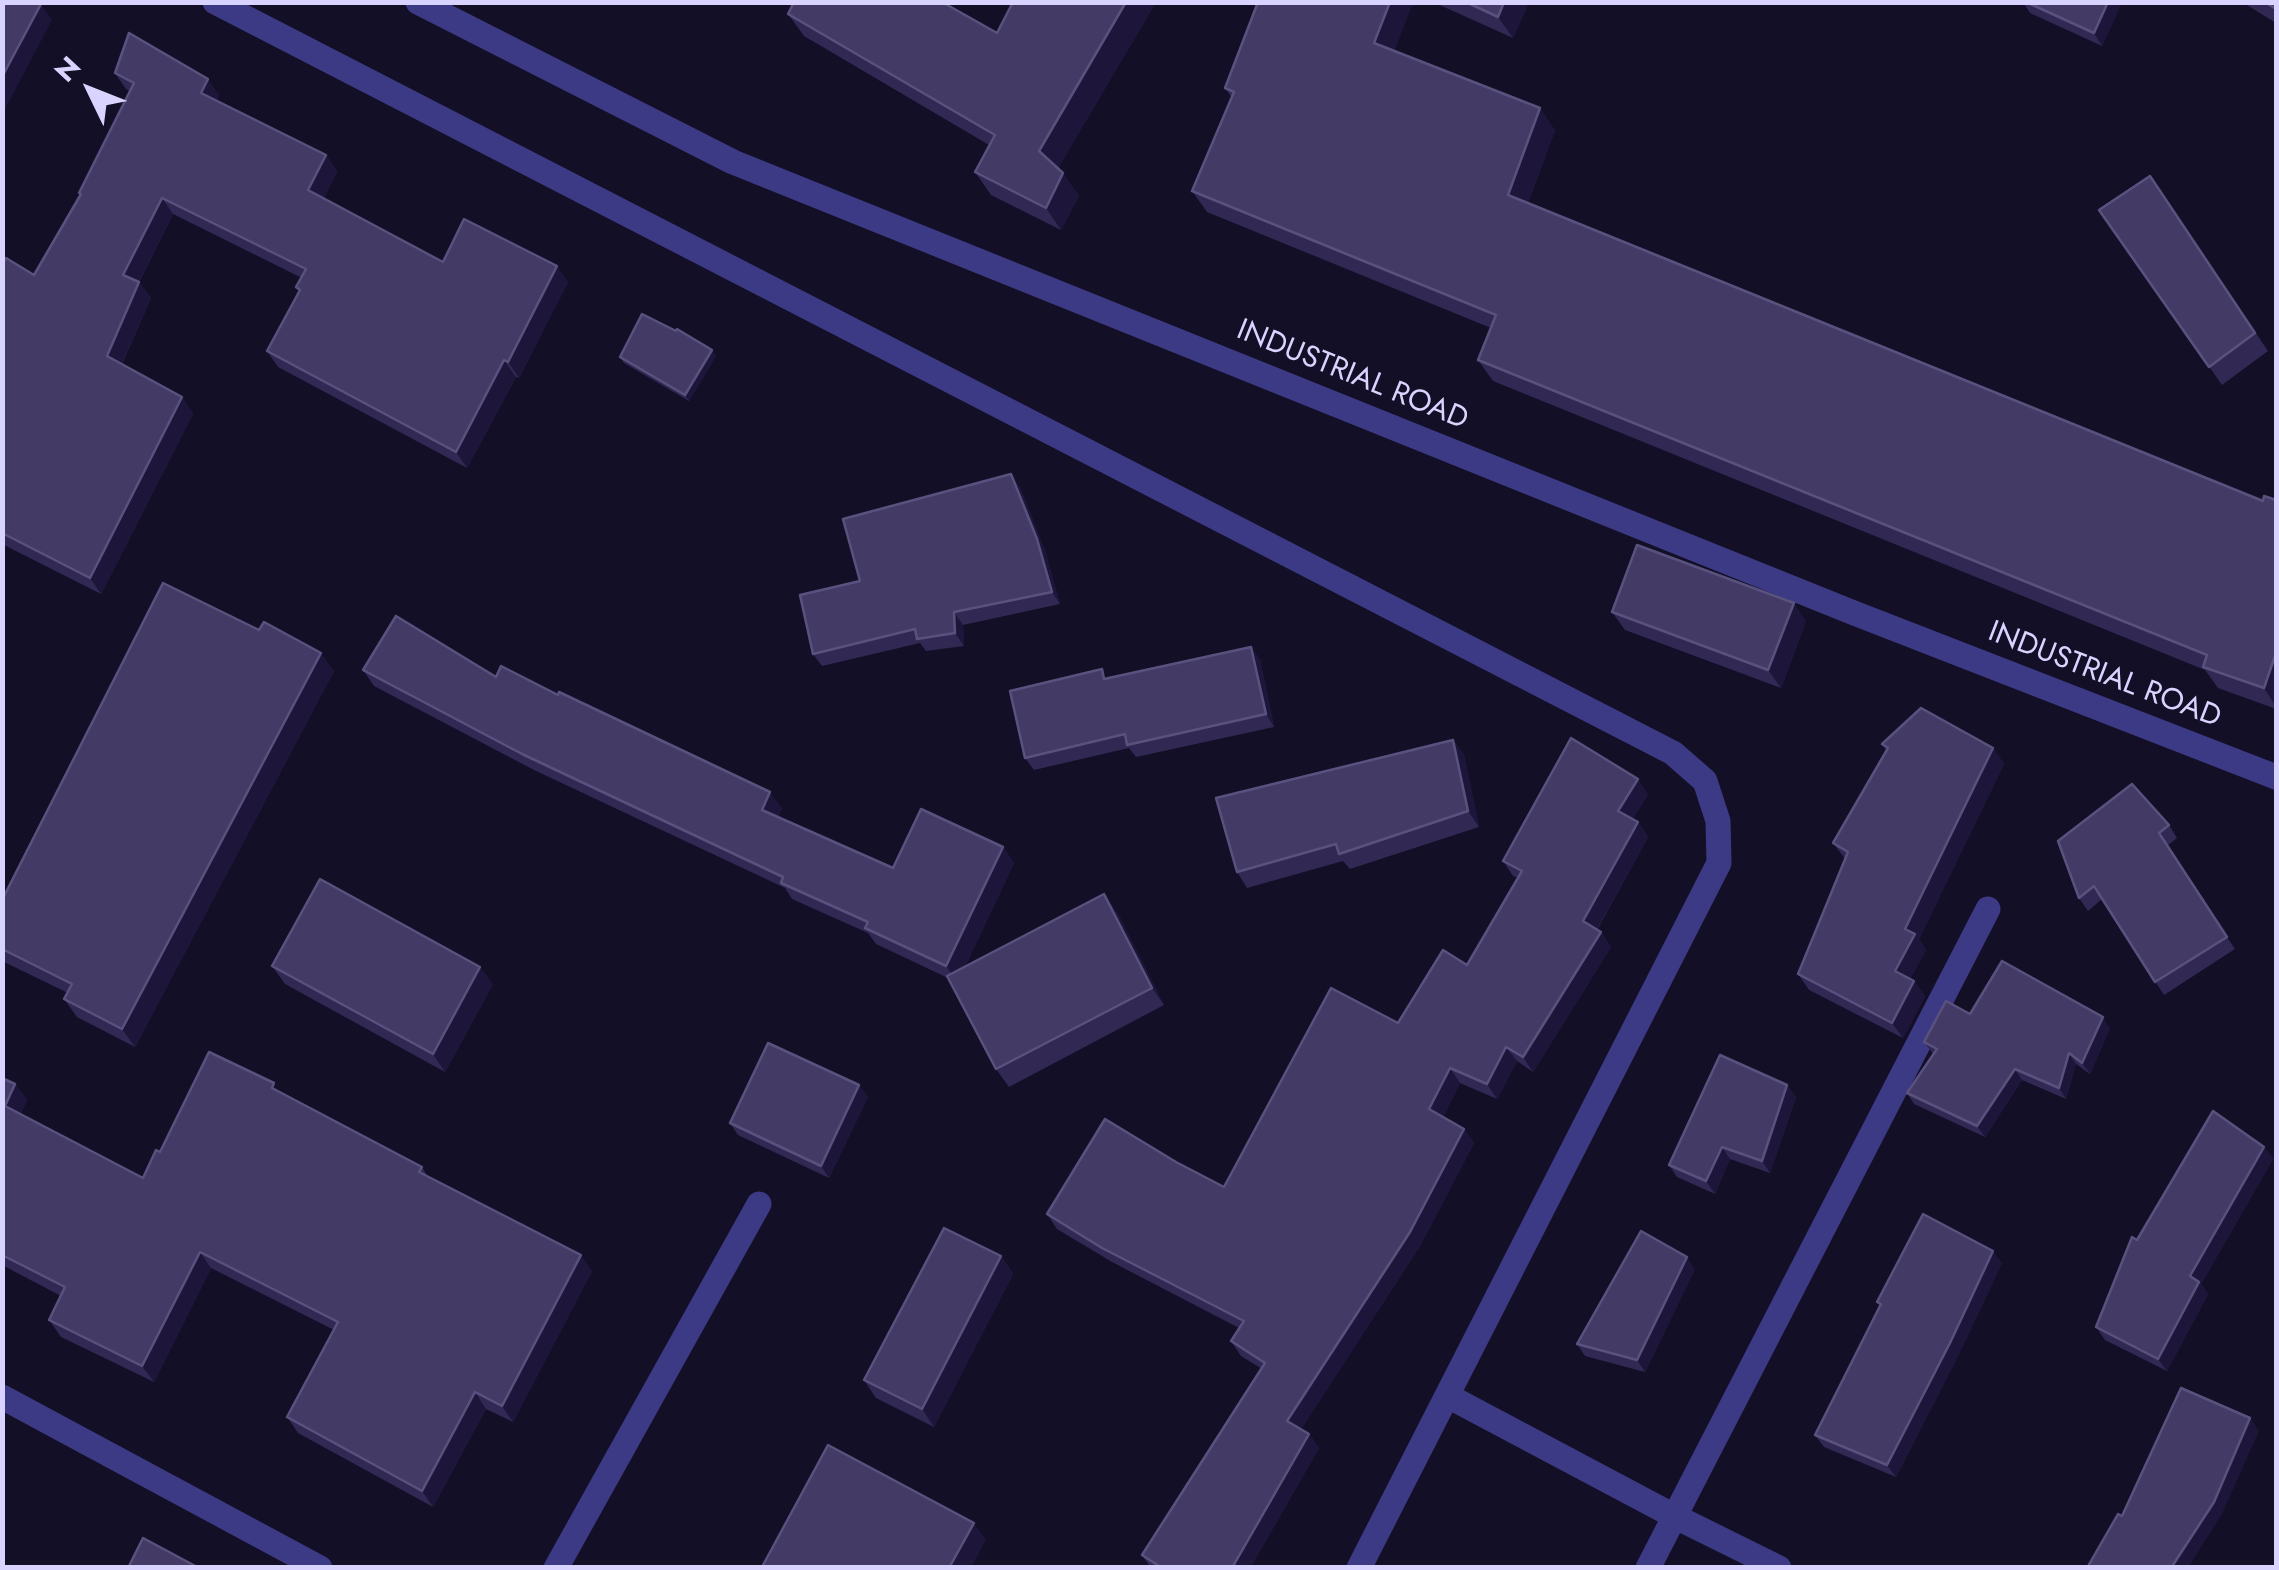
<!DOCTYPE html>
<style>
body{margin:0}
#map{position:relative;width:2279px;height:1570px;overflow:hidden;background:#130f26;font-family:Jost,sans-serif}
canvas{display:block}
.frame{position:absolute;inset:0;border:5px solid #d9d4ff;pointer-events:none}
.north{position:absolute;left:40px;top:40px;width:100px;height:100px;-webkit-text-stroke:8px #130f26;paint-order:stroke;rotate:313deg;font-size:28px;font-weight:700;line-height:40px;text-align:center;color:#d9d4ff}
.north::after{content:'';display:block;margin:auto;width:35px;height:45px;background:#d9d4ff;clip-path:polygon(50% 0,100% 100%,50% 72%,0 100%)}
</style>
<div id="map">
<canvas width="2279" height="1570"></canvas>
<div class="frame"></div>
<div class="north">N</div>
</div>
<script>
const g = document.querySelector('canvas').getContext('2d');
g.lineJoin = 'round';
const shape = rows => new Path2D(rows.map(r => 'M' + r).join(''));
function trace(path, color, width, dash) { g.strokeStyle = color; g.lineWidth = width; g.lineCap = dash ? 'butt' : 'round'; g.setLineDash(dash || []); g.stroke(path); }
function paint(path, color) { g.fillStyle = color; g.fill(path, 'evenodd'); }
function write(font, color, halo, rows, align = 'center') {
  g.font = font + ' Jost,sans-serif'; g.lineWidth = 9; g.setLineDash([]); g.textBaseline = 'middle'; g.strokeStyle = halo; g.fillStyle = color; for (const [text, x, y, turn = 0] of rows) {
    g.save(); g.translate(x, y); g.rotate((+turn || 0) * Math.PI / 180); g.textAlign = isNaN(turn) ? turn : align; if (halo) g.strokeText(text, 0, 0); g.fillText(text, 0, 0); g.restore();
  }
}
trace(shape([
 [215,2,1673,753,1705,781,1718,821,1719,863,1359,1568],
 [418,2,733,162,1854,613,2276,777],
 [1448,1396,1674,1516,1779,1568],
 [2,1397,320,1568],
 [556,1568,759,1204],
 [1648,1568,1988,909]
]), '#3d3a85', 25);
paint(shape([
 [1013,2,1156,2,1058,168,1079,196,1061,230,991,195,975,172,989,145,804,36,788,14,997,33],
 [1258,2,1413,2,1394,51,1555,130,1528,203,2263,501,2276,500,2276,709,2218,688,2205,670,1493,381,1478,360,1491,328,1207,212,1192,191,1232,98,1225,88],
 [1433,2,1529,2,1513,38],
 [2023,2,2122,2,2102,46,2030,13],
 [2242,2,2276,2,2276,23],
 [115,73,219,95,217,100,326,155,337,171,324,198,443,262,568,282,519,378,516,377,467,468,278,367,267,351,299,292,296,287,302,278,173,214,139,282,151,298,122,364,182,397,193,414,101,594,2,544,2,265,34,275,80,196,79,193,130,91,126,89],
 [2150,176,2268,351,2222,385,2099,210],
 [716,356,689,401,624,363,620,357],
 [1020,487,1045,551,1060,604,963,625,964,646,926,651,920,643,822,666,813,654,860,581],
 [1612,612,1806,621,1781,688,1625,630],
 [259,630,334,671,135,1047,77,1017,64,999,68,993,2,961,2,900],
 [1260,659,1274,727,1136,757,1129,748,1034,770,1025,758,1108,678],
 [363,670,496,677,782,808,778,817,893,868,1003,847,1014,863,965,967,1117,912,1164,1005,1009,1087,996,1069,948,978,876,944,868,933,792,899,785,888,534,770,374,686],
 [1453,740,1464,755,1479,827,1350,869,1343,861,1247,888,1237,872],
 [1882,744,1993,748,2004,764,1919,939,1926,950,1910,979,1914,981,1925,996,1903,1038,1809,990,1798,974,1846,860,1833,843,1887,751],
 [1648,794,1633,819,1638,822,1648,837,1597,930,1601,932,1611,947,1533,1072,1517,1061,1497,1099,1460,1083,1443,1117,1464,1129,1474,1143,1420,1246,1301,1429,1309,1434,1319,1448,1250,1568,1151,1568,1142,1555,1262,1369,1241,1356,1231,1341,1239,1328,1112,1262,1057,1229,1047,1214,1176,1162,1224,1187,1398,1023,1467,965,1518,878,1513,876,1503,861],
 [2169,825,2177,838,2167,846,2235,949,2164,995,2102,899,2088,911,2079,898],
 [272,966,493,984,445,1072,285,984],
 [1970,1014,2110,1028,2090,1074,2076,1064,2066,1099,2022,1080,1985,1137,1914,1104,1907,1093,1933,1054,1924,1042],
 [2,1078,15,1084,27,1100,20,1114,143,1178,160,1152,280,1092,422,1167,428,1177,592,1271,513,1422,486,1409,433,1507,298,1433,287,1417,334,1330,211,1268,154,1382,61,1337,49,1320,61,1296,2,1265],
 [859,1085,868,1097,829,1178,738,1135,730,1123],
 [1787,1085,1796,1097,1770,1173,1730,1159,1715,1194,1677,1177,1669,1165],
 [2264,1147,2273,1159,2201,1284,2208,1294,2167,1371,2105,1340,2096,1327,2137,1240],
 [1001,1256,1013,1274,934,1427,876,1398,864,1380],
 [2002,1263,1958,1356,1896,1477,1824,1447,1815,1435,1880,1306,1877,1302],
 [1695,1269,1645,1372,1585,1356,1577,1344]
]), '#312854');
paint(shape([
 [1126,2,1156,2,1055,174,1039,151],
 [1390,2,1413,2,1389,65,1374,43],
 [1504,2,1529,2,1513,38,1498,17],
 [2108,2,2122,2,2102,46,2094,33],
 [41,4,52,20,2,115,2,77],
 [208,79,219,95,213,109,201,93],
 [1540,108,1555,130,1523,217,1508,195],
 [326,155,337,171,320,206,308,190],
 [1063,173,1079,196,1061,230,1046,208],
 [162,198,173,214,134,291,123,275],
 [557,266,568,282,519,378,508,362],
 [139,282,151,298,118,372,107,356],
 [712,350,716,356,689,401,685,395],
 [504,360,516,377,467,468,456,452],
 [182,397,193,414,101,594,90,578],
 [1011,474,1020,487,1045,551,1060,604,1052,592],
 [1794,603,1806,621,1781,688,1768,670],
 [954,612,963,625,964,646,955,633],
 [1251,647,1260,659,1274,727,1266,714],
 [321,653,334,671,135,1047,122,1029],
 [2276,653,2276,707,2264,688],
 [1453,740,1464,755,1479,827,1468,811],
 [1993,748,2004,764,1919,939,1926,950,1906,986,1895,971,1905,929],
 [1638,779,1648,794,1629,826,1618,811],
 [770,792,782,808,773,826,762,810],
 [1638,822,1648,837,1593,936,1583,921],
 [1003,847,1014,863,958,982,946,966],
 [1104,894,1117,912,1164,1005,1152,988],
 [1601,932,1611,947,1533,1072,1523,1057],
 [480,967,493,984,445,1072,433,1054],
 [1914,981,1925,996,1903,1038,1892,1023],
 [2103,1017,2110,1028,2090,1074,2082,1063],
 [1506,1047,1517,1061,1497,1099,1487,1084],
 [2069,1053,2076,1064,2066,1099,2059,1088],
 [1450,1068,1460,1083,1440,1124,1429,1109],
 [2015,1069,2022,1080,1985,1137,1977,1126],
 [15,1084,27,1100,16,1122,5,1106],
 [859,1085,868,1097,829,1178,821,1166],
 [1787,1085,1796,1097,1770,1173,1762,1161],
 [1464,1129,1474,1143,1420,1246,1297,1436,1287,1421],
 [1722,1147,1730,1159,1715,1194,1706,1181],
 [2264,1147,2273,1159,2201,1284,2208,1294,2167,1371,2158,1359,2190,1276],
 [1993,1251,2002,1263,1958,1356,1896,1477,1887,1465],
 [200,1252,211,1268,154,1382,142,1366],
 [581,1255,592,1271,513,1422,502,1406],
 [1001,1256,1013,1274,934,1427,922,1409],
 [1687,1257,1695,1269,1645,1372,1637,1360],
 [475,1392,486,1409,433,1507,422,1491],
 [2250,1418,2259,1431,2222,1514,2188,1568,2171,1568],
 [1309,1434,1319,1448,1250,1568,1232,1568],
 [974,1523,986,1540,971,1568,949,1568]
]), '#1d163a');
const building = shape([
 [2,2,41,4,2,77,2,2],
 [794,2,942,2,997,33,1013,2,1126,2,1039,151,1063,173,1046,208,975,172,995,135,788,14,794,2],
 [1258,2,1390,2,1374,43,1540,108,1508,195,2263,501,2264,496,2276,500,2276,653,2264,688,2203,667,2207,655,1478,360,1496,315,1192,191,1234,92,1225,88,1258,2],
 [1466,2,1504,2,1498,17,1466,2],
 [2026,2,2108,2,2094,33,2026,2],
 [2265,2,2276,2,2276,9,2265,2],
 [129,33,208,79,201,93,326,155,308,190,443,262,464,219,557,266,508,362,504,360,456,452,267,351,300,290,296,287,306,269,162,198,123,275,139,282,107,356,182,397,90,578,2,533,2,265,6,258,34,275,81,194,79,193,134,83,115,73,129,33],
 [2150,176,2255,333,2209,367,2099,210,2150,176],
 [642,314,676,331,677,329,712,350,685,395,620,357,642,314],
 [1011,474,1037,539,1052,592,954,612,955,633,917,639,915,629,813,654,800,595,860,581,843,519,1011,474],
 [1637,545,1794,603,1768,670,1612,612,1637,545],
 [163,583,259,630,264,622,321,653,122,1029,64,999,72,984,2,949,2,900,163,583],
 [396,616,496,677,501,666,558,695,559,692,770,792,762,810,893,868,921,809,1003,847,946,966,865,928,868,922,781,883,783,877,522,754,363,670,396,616],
 [1251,647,1266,714,1127,745,1125,734,1025,758,1010,691,1102,669,1104,679,1251,647],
 [1921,708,1993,748,1905,929,1915,934,1895,971,1914,981,1892,1023,1798,974,1848,852,1833,843,1888,748,1882,744,1921,708],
 [1571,738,1638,779,1618,811,1638,822,1583,921,1601,932,1523,1057,1506,1047,1487,1084,1450,1068,1429,1109,1464,1129,1410,1232,1287,1421,1309,1434,1232,1568,1162,1568,1142,1555,1265,1363,1231,1341,1244,1321,1102,1248,1047,1214,1105,1119,1176,1162,1224,1187,1331,988,1398,1023,1443,950,1467,965,1522,871,1503,861,1571,738],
 [1453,740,1468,811,1339,854,1336,844,1237,872,1216,798,1453,740],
 [2132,784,2169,825,2159,833,2227,937,2155,982,2094,886,2079,898,2058,841,2132,784],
 [320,879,480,967,433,1054,272,966,320,879],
 [1104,894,1152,988,996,1069,947,976,1104,894],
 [2002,961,2103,1017,2082,1063,2069,1053,2059,1088,2015,1069,1977,1126,1907,1093,1937,1049,1924,1042,1946,1001,1970,1014,2002,961],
 [768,1043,859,1085,821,1166,730,1123,768,1043],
 [209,1052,274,1083,272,1088,422,1167,419,1172,581,1255,502,1406,475,1392,422,1491,287,1417,338,1322,200,1252,142,1366,49,1320,65,1287,2,1255,2,1078,15,1084,5,1106,143,1178,156,1150,160,1152,209,1052],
 [1720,1055,1787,1085,1762,1161,1722,1147,1706,1181,1669,1165,1720,1055],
 [2213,1111,2264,1147,2190,1276,2199,1282,2158,1359,2096,1327,2132,1237,2137,1240,2213,1111],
 [1923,1214,1993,1251,1950,1343,1887,1465,1815,1435,1881,1304,1877,1302,1923,1214],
 [944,1228,1001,1256,922,1409,864,1380,944,1228],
 [1641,1231,1687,1257,1637,1360,1577,1344,1641,1231],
 [2181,1388,2250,1418,2214,1502,2171,1568,2087,1568,2118,1514,2122,1516,2181,1388],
 [828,1445,974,1523,949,1568,762,1567,828,1445],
 [143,1538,199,1568,128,1568,143,1538]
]);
paint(building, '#433a66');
trace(building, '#5a527e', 2.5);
write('30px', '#d9d4ff', '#130f26', [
 ["INDUSTRIAL ROAD",1352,376,22],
 ["INDUSTRIAL ROAD",2104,676,21]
]);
</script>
